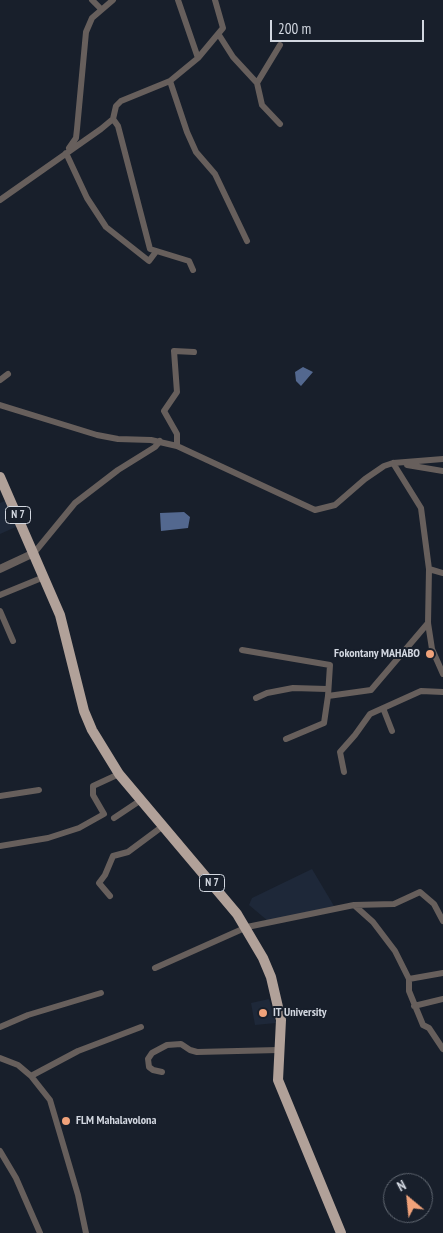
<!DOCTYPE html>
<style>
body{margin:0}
#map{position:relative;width:443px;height:1233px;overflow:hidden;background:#181f2b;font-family:"PT Sans Narrow",sans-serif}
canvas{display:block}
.north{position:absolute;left:383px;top:1173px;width:50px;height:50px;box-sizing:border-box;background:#181f2b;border:1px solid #626973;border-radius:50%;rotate:332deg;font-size:14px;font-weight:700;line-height:20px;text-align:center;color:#d2d7e0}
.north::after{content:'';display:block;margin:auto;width:18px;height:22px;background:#f0a27a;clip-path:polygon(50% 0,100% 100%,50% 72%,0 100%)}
.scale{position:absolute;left:270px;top:20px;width:154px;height:22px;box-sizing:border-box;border:2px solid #d2d7e0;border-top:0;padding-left:6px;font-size:15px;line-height:18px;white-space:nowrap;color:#d2d7e0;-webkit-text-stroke:4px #181f2b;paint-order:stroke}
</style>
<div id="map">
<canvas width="443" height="1233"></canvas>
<div class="north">N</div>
<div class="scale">200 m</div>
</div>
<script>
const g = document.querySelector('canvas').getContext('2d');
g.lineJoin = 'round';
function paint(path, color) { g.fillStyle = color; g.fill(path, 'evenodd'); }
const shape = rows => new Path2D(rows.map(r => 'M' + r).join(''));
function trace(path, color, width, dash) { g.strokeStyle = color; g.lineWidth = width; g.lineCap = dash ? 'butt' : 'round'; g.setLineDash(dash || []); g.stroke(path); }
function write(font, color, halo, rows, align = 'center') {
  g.font = font + ' "PT Sans Narrow",sans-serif'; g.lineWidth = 4; g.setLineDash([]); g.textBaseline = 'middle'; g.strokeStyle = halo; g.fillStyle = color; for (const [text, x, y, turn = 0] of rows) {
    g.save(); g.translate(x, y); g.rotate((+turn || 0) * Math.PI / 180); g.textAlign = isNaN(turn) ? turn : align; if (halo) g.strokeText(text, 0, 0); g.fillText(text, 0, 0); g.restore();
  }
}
paint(shape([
 [7,500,18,526,0,534,0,503],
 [312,869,334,906,268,921,249,905,252,898],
 [269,999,276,1023,255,1025,251,1003]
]), '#1e2839');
paint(shape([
 [303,367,313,372,301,386,296,381,295,372],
 [184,512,190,517,188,528,161,531,160,513]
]), '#53688f');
trace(shape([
 [92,0,101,9],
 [178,0,198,58],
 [219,35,233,57,257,83,262,105,280,124],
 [170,81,187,132,196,152,215,174,247,241],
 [257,83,280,45],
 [113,119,118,126,150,249,189,261,193,270],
 [69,148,76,138,77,129,86,32,92,18,113,0],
 [66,153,87,198,106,227,149,261,155,253],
 [0,200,101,129,113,119,116,106,121,101,170,81,198,58,223,28,215,0],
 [0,380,8,374],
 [0,405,97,435,118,439,151,440,177,446,315,510,335,505,365,479,384,466,393,463,443,459],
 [177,446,177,434,164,411,177,392,174,351,194,352],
 [393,463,421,508,429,569,428,623,432,649,443,674],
 [407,465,443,471],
 [34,553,75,503,118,470,155,447,160,441],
 [429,569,443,573],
 [0,595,44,577],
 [0,611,13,641],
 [242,650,330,665,328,696],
 [256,698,267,693,293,688,327,689],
 [383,708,392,731],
 [286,739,324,723,328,696,371,690,428,623],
 [344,772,340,752,355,735,370,714,421,691,443,692],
 [0,796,39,790],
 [114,818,141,800],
 [0,846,48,838,79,828,104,814,93,795,93,786,119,774],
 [110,896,99,883,105,875,113,856,128,852,163,826],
 [354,905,394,904,420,892,434,904,443,921],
 [155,968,247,927,354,905,373,922,395,951,409,979,409,991,423,1025,429,1028,443,1049],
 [409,979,443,973],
 [414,1006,443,999],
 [0,1027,28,1015,101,993],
 [0,1058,18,1065,31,1076,50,1100,78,1195,86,1233],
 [162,1072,153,1070,149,1067,148,1059,152,1053,167,1045,181,1044,190,1050,197,1052,278,1050],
 [31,1076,78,1051,141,1027],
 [0,1151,16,1178,40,1233]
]), '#675f5c', 6);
trace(shape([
 [0,569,34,553]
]), '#675f5c', 8);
trace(shape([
 [0,477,60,615,84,711,92,730,119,774,237,914,263,958,271,977,281,1020,278,1080,341,1233]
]), '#b1a199', 10);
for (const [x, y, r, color] of [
 [430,654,5,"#f0a27a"],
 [263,1013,5,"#f0a27a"],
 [66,1121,5,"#f0a27a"]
]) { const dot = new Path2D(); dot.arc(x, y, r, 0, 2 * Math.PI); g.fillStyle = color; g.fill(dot); trace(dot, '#181f2b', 2); }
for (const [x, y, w] of [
 [18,515,25],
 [212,883,25]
]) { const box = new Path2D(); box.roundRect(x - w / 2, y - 8.5, w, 17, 4); g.fillStyle = '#181f2b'; g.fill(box); trace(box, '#d2d7e0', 1); }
write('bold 11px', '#d2d7e0', null, [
 ["N 7",18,515],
 ["N 7",212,883]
]);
write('bold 12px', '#d2d7e0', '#181f2b', [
 ["Fokontany MAHABO",420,654,"right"],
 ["IT University",273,1013],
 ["FLM Mahalavolona",76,1121]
], 'left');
</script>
